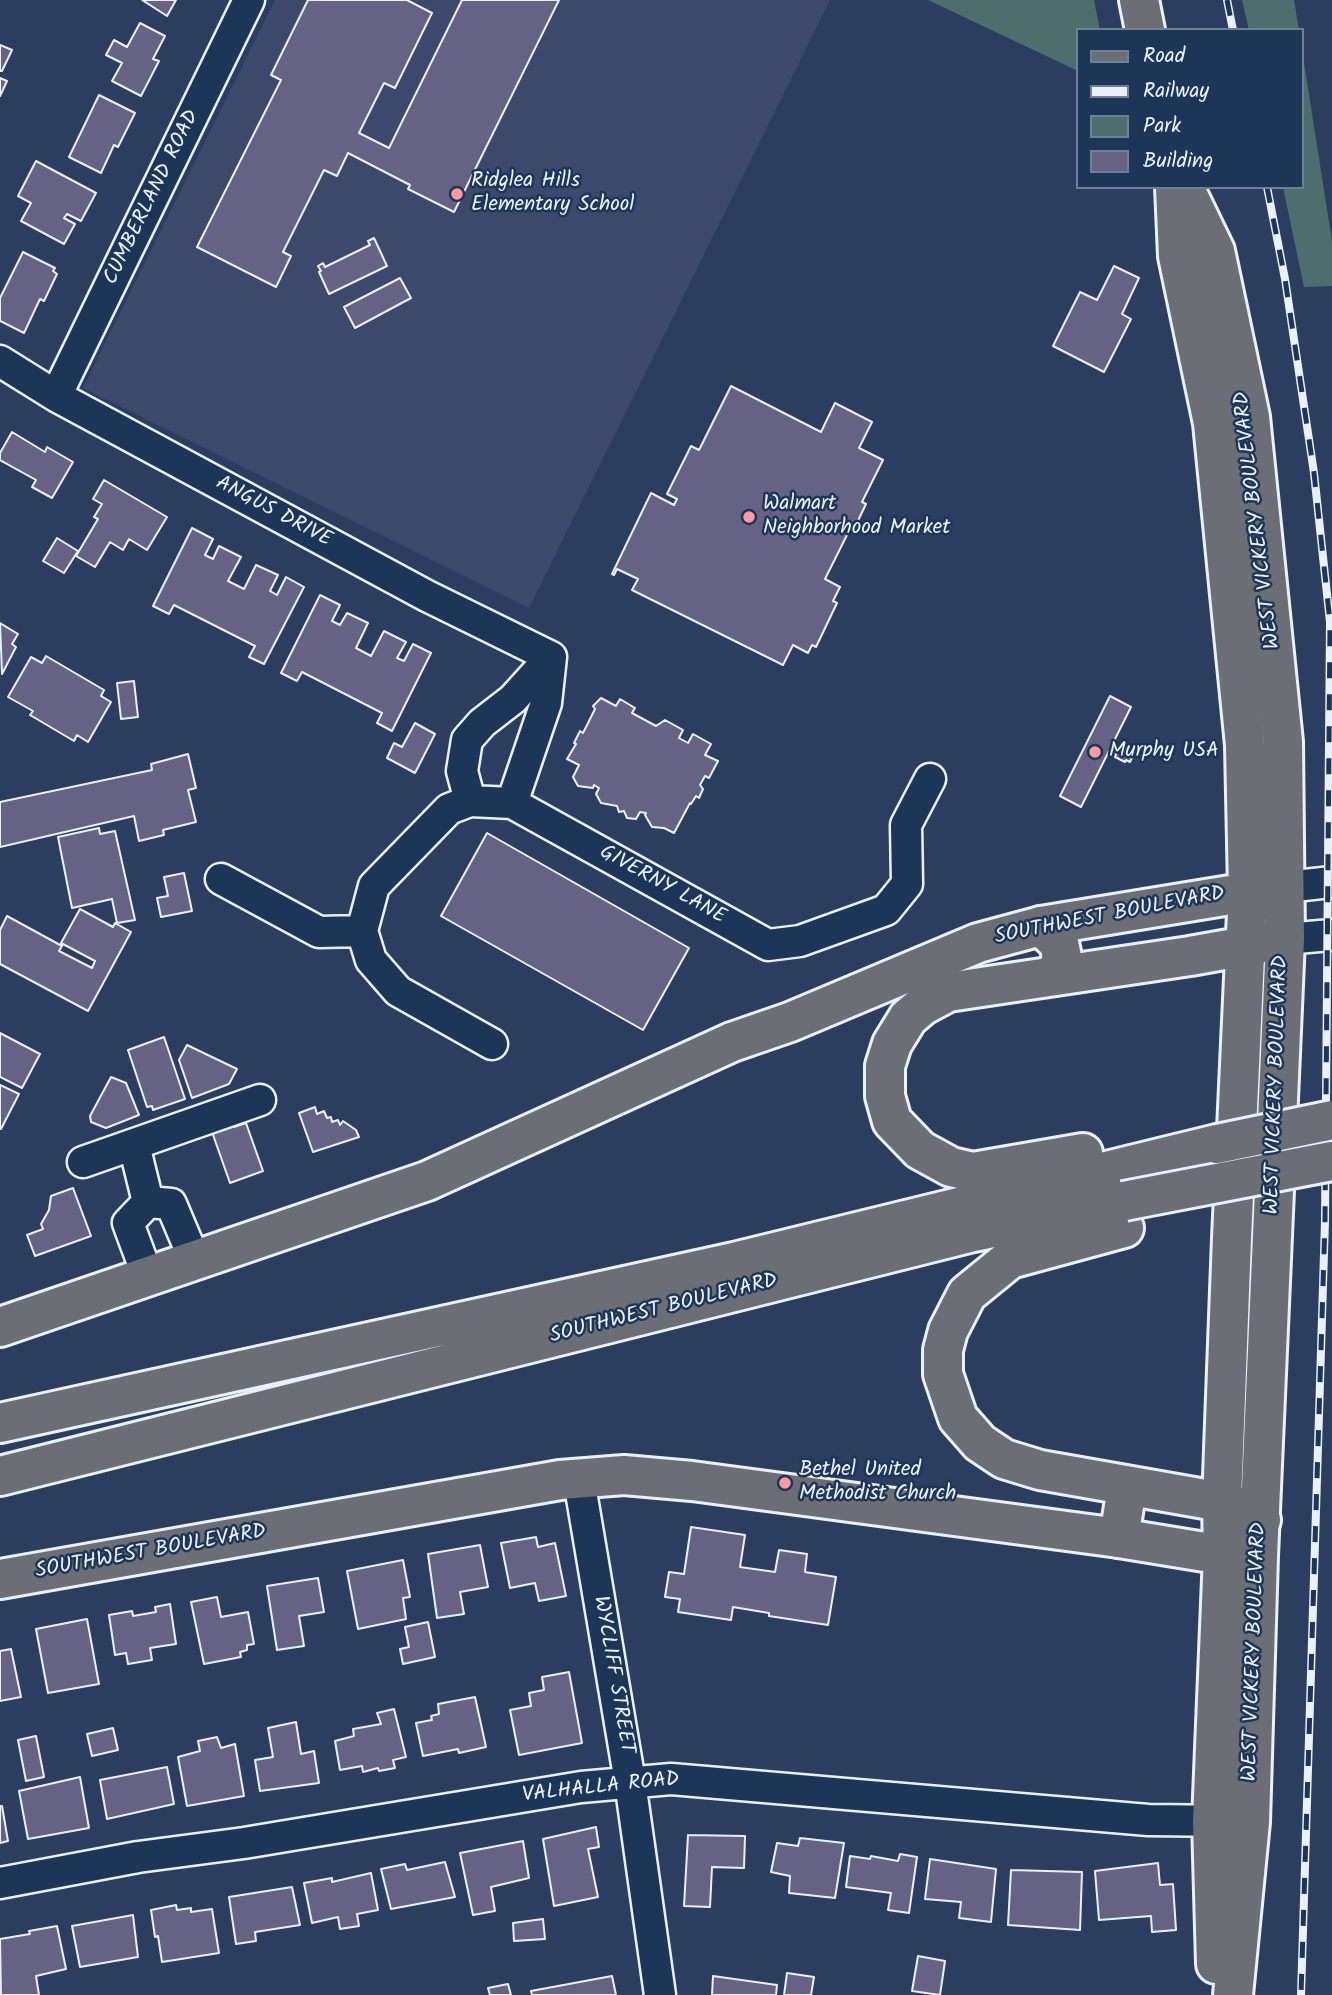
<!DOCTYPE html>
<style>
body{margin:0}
#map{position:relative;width:1332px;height:1995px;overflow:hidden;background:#2b3e60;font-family:Kalam,sans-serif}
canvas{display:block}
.legend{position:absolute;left:1076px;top:28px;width:228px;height:161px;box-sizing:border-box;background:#1d3557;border:2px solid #6e8097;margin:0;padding:9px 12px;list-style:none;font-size:21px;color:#e8f1f8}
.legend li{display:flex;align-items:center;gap:14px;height:35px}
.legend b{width:35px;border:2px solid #6e8097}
</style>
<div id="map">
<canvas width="1332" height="1995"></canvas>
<ul class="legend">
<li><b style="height:9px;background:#6b6f75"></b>Road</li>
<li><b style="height:9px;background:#e8f1f8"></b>Railway</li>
<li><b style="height:19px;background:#4e6e6e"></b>Park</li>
<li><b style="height:19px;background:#656283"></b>Building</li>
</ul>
</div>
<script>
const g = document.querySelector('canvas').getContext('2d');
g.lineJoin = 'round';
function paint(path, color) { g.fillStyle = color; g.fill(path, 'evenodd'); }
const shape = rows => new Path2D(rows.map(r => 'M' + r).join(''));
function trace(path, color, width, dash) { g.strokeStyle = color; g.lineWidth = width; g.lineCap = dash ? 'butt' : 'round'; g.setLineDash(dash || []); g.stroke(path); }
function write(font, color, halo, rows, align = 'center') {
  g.font = font + ' Kalam,sans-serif'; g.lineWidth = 5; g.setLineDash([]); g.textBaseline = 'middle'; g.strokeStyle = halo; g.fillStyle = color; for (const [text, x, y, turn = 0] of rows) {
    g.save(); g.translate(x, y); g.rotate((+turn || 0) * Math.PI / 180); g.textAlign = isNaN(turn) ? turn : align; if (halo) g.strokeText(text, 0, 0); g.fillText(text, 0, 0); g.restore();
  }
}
paint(shape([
 [275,0,830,0,529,608,83,388]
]), '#3c496a');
paint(shape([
 [928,0,1094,0,1100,30,1078,30,1078,71],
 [1242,0,1294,0,1299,30,1249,30],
 [1302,50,1332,241,1332,286,1304,287,1283,187,1302,187]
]), '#4e6e6e');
const building = shape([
 [142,0,176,0,167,16,142,0],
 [308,0,407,0,432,13,395,88,384,83,359,133,389,148,462,0,559,0,454,212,408,189,410,185,348,153,337,176,324,170,283,252,291,256,276,287,197,247,281,80,271,75,308,0],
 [140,23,165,36,153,59,159,61,141,96,112,81,122,63,106,55,114,40,127,47,140,23],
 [0,45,12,50,2,71,0,71,0,45],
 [0,78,7,81,0,96,0,78],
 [99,95,135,113,118,147,114,145,101,173,69,157,99,95],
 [36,161,96,193,81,221,67,214,64,218,75,224,64,244,21,221,31,203,18,196,36,161],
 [374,238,387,266,329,294,319,272,321,271,318,266,323,263,325,267,370,245,368,241,374,238],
 [23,252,55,268,53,271,57,274,44,301,40,299,24,333,0,321,0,298,23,252],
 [1114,266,1139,278,1122,314,1131,319,1104,372,1053,346,1080,292,1097,300,1114,266],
 [400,278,411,298,355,328,344,307,400,278],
 [731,386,821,432,835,403,872,422,859,448,883,460,862,502,866,504,853,531,850,529,825,579,840,587,833,601,837,603,816,647,812,645,808,653,793,645,783,665,632,590,638,579,617,569,614,575,612,574,651,493,674,505,677,499,667,494,691,446,699,450,731,386],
 [12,432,45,452,47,447,73,462,52,498,32,487,36,480,0,460,0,453,12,432],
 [104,480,167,517,147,550,129,539,123,550,110,542,95,567,76,556,98,519,94,517,102,504,93,499,104,480],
 [192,528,213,539,205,555,213,559,219,546,241,557,228,581,244,589,256,565,278,575,270,591,277,595,286,577,304,587,264,664,249,657,255,646,174,605,169,614,153,606,192,528],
 [57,538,78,551,64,573,43,561,57,538],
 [320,595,340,605,332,621,340,625,347,613,368,623,356,648,371,656,384,631,406,642,397,658,404,661,413,644,431,653,392,731,377,723,382,713,302,672,297,681,281,673,320,595],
 [0,623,18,634,12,644,16,647,2,674,0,623],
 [46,656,104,690,101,696,111,702,88,742,77,735,74,741,30,715,33,711,8,697,31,657,42,663,46,656],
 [134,681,138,717,121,719,117,683,134,681],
 [1110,696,1131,707,1113,743,1134,753,1130,762,1126,760,1125,762,1115,757,1116,754,1109,751,1081,807,1060,796,1110,696],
 [601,698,616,706,620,699,635,708,632,713,656,726,665,720,683,730,679,738,688,743,693,734,711,744,705,755,718,761,709,778,705,776,700,785,703,789,699,798,696,796,691,804,690,803,674,833,664,828,652,827,645,815,646,813,640,812,636,819,627,818,624,811,619,812,617,806,601,803,596,794,599,788,594,785,593,788,578,786,573,777,579,765,567,759,576,744,574,743,580,731,583,733,595,709,593,706,601,698],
 [415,723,435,734,415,773,387,758,394,743,402,747,415,723],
 [188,754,196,788,188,790,196,822,163,830,164,835,139,841,134,816,0,847,0,802,152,770,151,764,188,754],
 [99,828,100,834,115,831,135,920,117,923,112,899,72,908,58,837,99,828],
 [487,833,689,948,643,1030,441,916,487,833],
 [184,873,192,911,161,917,157,898,168,896,164,877,184,873],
 [80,909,113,927,115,923,131,932,88,1011,0,964,0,930,7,916,62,946,59,951,92,968,95,961,61,943,80,909],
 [0,1033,40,1054,22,1088,0,1077,0,1033],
 [164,1037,185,1099,153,1110,152,1106,147,1107,128,1050,164,1037],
 [187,1045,237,1069,229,1084,192,1098,179,1060,187,1045],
 [111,1077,126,1083,139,1115,106,1128,91,1122,90,1116,111,1077],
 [0,1085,19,1094,1,1129,0,1129,0,1085],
 [315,1107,317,1114,324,1111,327,1118,331,1117,332,1122,338,1120,340,1125,343,1121,356,1130,359,1137,313,1152,299,1113,315,1107],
 [246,1123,263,1171,230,1183,212,1132,220,1129,221,1131,233,1124,234,1127,246,1123],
 [73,1188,91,1236,35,1256,27,1235,43,1229,41,1224,49,1210,51,1196,73,1188],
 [691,1527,745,1535,740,1567,775,1572,779,1550,807,1554,805,1572,836,1577,828,1625,769,1616,769,1613,733,1607,731,1620,678,1612,680,1599,665,1597,669,1572,684,1574,691,1527],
 [536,1537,538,1547,555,1543,566,1596,539,1601,535,1583,510,1588,501,1543,536,1537],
 [480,1545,488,1587,460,1592,464,1614,437,1618,428,1554,480,1545],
 [403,1560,410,1597,403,1598,406,1619,358,1629,347,1571,403,1560],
 [318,1578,324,1612,299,1616,304,1646,277,1650,267,1586,318,1578],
 [217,1597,221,1617,248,1612,254,1644,247,1645,247,1650,240,1652,241,1657,204,1664,191,1602,217,1597],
 [170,1604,176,1644,150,1648,152,1660,128,1664,126,1653,115,1655,109,1615,132,1611,133,1616,156,1612,155,1607,170,1604],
 [87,1619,99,1684,48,1693,36,1629,87,1619],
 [428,1622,435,1657,403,1664,400,1649,409,1647,405,1627,428,1622],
 [11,1649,21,1697,0,1701,0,1651,11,1649],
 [569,1672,582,1743,519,1755,510,1710,531,1706,529,1693,544,1690,542,1677,569,1672],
 [475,1697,486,1747,459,1753,458,1749,423,1756,416,1723,432,1720,431,1716,439,1714,438,1704,475,1697],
 [394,1709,406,1757,393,1760,395,1768,379,1771,378,1768,363,1772,362,1766,340,1770,335,1741,354,1736,353,1729,381,1724,377,1713,394,1709],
 [296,1722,301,1754,314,1751,319,1783,260,1791,255,1760,273,1757,268,1728,296,1722],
 [113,1728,118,1750,92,1756,87,1734,113,1728],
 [36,1736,44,1777,26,1781,18,1740,36,1736],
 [217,1737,221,1748,235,1744,244,1796,187,1806,178,1757,200,1751,198,1741,217,1737],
 [167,1767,174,1804,107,1819,100,1780,167,1767],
 [80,1777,89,1828,28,1839,19,1791,80,1777],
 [0,1806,2,1806,8,1841,0,1843,0,1806],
 [596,1827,599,1847,588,1849,598,1897,554,1906,543,1839,596,1827],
 [688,1835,745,1836,744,1868,712,1867,710,1907,684,1906,688,1835],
 [800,1838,844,1843,835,1898,789,1893,790,1876,771,1872,777,1843,798,1846,800,1838],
 [523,1841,529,1878,491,1887,495,1911,473,1915,460,1853,523,1841],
 [900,1854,917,1857,909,1913,888,1910,891,1893,846,1887,850,1856,870,1859,871,1856,898,1861,900,1854],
 [930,1859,996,1869,991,1922,959,1918,961,1902,925,1899,930,1859],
 [445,1862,455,1897,391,1909,381,1869,405,1864,407,1870,445,1862],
 [1158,1863,1160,1885,1173,1884,1176,1930,1152,1932,1151,1916,1099,1920,1095,1871,1158,1863],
 [1011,1870,1082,1872,1080,1930,1008,1925,1011,1870],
 [371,1873,378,1910,357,1914,359,1926,340,1929,338,1917,312,1923,304,1883,332,1878,332,1882,371,1873],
 [292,1887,300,1925,255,1932,256,1941,236,1944,229,1897,292,1887],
 [176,1905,177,1910,191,1908,191,1912,212,1909,219,1953,162,1962,158,1936,155,1937,151,1910,176,1905],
 [133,1915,138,1957,80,1967,72,1926,133,1915],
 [543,1919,545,1939,514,1941,513,1923,543,1919],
 [57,1926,66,1969,36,1976,39,1995,1,1995,0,1939,30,1934,29,1931,57,1926],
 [918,1956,945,1961,940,1995,912,1991,918,1956],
 [787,1973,814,1977,811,1995,784,1995,787,1973],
 [612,1976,616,1995,532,1995,531,1991,612,1976],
 [713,1976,777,1985,776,1995,712,1995,713,1976],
 [508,1984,511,1995,490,1995,488,1988,508,1984]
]);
paint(building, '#656283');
trace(building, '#e8f1f8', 2);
const minor = shape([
 [0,361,56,396,427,596,551,657],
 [56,396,249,0],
 [470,801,462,771,467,740,482,723,513,699,551,657,546,703,512,803],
 [221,879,319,932,362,931],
 [1286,887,1332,882],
 [362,931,374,886,449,809,470,801,512,803,768,945,800,941,886,910,907,884,906,825,930,779],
 [362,931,371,960,398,991,492,1044],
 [1285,939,1332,935],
 [134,1145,148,1202],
 [83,1162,260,1100],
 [148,1277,128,1223,148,1202,171,1204,195,1261],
 [579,1480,630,1782,660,1995],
 [0,1883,138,1857,244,1843,581,1787,671,1779,1148,1820,1232,1821]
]);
const major = shape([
 [1139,0,1145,30],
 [1175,187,1178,256,1213,423,1245,745,1248,891,1232,1238,1222,1502,1223,1555,1212,1821,1216,1964],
 [1184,187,1215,251,1250,417,1283,742,1285,939,1258,1556,1250,1822,1233,1995],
 [0,1327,427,1181,732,1042,790,1022,978,943,1041,926,1273,888],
 [0,1579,560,1480,624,1475,692,1481,1119,1538,1223,1555,1247,1556]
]);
const highway = shape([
 [1041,926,1059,943,1062,957,1056,976],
 [1083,1153,973,1172,951,1167,920,1150,892,1121,885,1096,885,1066,892,1044,908,1018,922,1006,948,992,1190,956,1285,939],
 [1124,1228,1010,1259,967,1294,948,1331,943,1350,943,1374,958,1418,980,1443,1004,1459,1040,1470,1222,1502,1243,1508,1261,1520],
 [0,1423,734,1262,1217,1144],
 [0,1476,969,1233,1124,1201],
 [1119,1538,1127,1487]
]);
trace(minor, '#e8f1f8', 35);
trace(major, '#e8f1f8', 44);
trace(highway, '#e8f1f8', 44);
trace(minor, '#1d3557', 30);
trace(major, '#6b6f75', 38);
trace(highway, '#6b6f75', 38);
const rail = shape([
 [1227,0,1233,30],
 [1267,187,1285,279,1314,473,1330,622,1325,1221,1301,1995]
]);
trace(rail, '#e8f1f8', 8);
trace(rail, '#1d3557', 5, [16]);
const highwayBridge = shape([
 [1217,1144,1332,1120],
 [1124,1201,1332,1161]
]);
trace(highwayBridge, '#e8f1f8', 44, []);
trace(highwayBridge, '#6b6f75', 38);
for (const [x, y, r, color] of [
 [457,194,7,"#ff9aa2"],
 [749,517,7,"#ff9aa2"],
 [1095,752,7,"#ff9aa2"],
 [785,1483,7,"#ff9aa2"]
]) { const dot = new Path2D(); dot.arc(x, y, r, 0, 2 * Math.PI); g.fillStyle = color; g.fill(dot); trace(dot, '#1d3557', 2.5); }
write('21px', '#e8f1f8', '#1d3557', [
 ["Ridglea Hills",471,182],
 ["Elementary School",471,206],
 ["Walmart",763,505],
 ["Neighborhood Market",763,529],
 ["Murphy USA",1109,752],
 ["Bethel United",799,1471],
 ["Methodist Church",799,1495]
], 'left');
write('21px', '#e8f1f8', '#1d3557', [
 ["CUMBERLAND ROAD",153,198,-64],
 ["ANGUS DRIVE",273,513,28],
 ["WEST VICKERY BOULEVARD",1259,520,-97],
 ["GIVERNY LANE",662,886,29],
 ["SOUTHWEST BOULEVARD",1110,917,-11],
 ["WEST VICKERY BOULEVARD",1278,1085,-88],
 ["SOUTHWEST BOULEVARD",664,1310,-14],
 ["SOUTHWEST BOULEVARD",151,1553,-10],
 ["WEST VICKERY BOULEVARD",1256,1652,-88],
 ["WYCLIFF STREET",612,1675,80],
 ["VALHALLA ROAD",601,1789,-6]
]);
</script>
